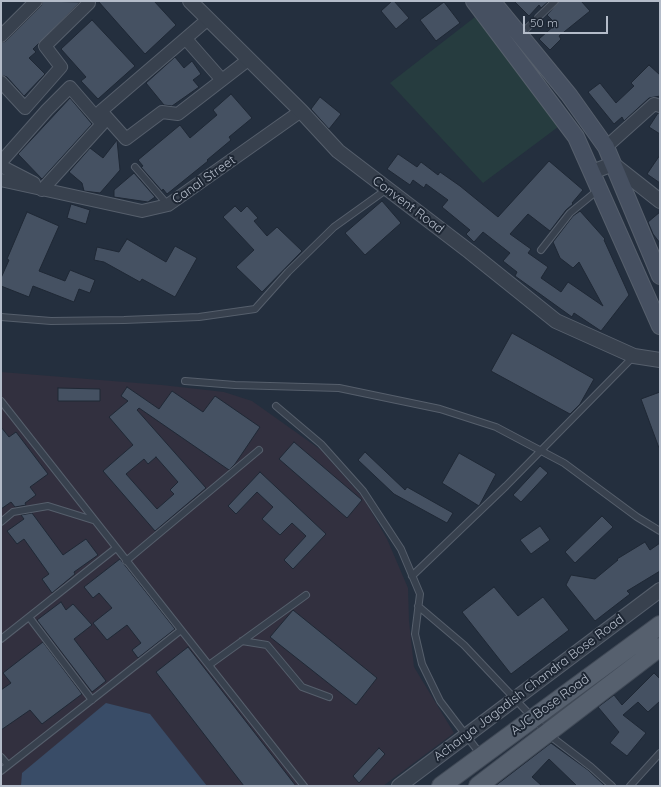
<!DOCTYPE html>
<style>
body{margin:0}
#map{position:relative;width:661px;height:787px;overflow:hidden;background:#242f3e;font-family:Quicksand,sans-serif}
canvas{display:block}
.frame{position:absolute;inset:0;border:2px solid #b4bcc9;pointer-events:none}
.scale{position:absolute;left:523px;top:16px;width:85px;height:18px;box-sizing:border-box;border:2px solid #b4bcc9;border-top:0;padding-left:5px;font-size:12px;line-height:14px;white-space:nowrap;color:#b4bcc9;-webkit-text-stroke:3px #1d2633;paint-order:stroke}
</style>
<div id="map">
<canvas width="661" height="787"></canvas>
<div class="frame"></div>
<div class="scale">50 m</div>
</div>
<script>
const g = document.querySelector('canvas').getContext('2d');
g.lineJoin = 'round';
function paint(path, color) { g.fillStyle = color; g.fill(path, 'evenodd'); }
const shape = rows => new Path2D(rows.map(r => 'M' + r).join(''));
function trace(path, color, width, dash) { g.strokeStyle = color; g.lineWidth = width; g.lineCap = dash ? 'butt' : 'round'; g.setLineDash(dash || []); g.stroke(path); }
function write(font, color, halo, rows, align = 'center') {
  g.font = font + ' Quicksand,sans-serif'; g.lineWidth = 4; g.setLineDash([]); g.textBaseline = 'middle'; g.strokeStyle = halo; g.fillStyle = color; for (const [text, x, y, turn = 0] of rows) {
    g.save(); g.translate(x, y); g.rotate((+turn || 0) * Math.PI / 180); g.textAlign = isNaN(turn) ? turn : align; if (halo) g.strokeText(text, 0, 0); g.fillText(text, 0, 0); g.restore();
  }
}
paint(shape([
 [1,372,162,385,224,392,252,401,321,450,364,499,387,539,408,588,409,621,414,667,454,733,383,786,1,786]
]), '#32303f');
paint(shape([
 [475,17,562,124,483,183,390,83]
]), '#263c3f');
paint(shape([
 [106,703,150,714,207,786,21,786,22,773]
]), '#394c67');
const building = shape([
 [43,1,80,2,33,49,36,52,29,58,45,74,24,96,7,77,1,75,1,43,6,41,41,6,43,1],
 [98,1,154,1,176,25,145,54,98,1],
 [392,1,394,1,409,18,396,29,381,11,392,1],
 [514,1,549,1,541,8,539,5,529,16,514,1],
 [559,1,581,1,590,11,559,36,561,39,550,50,539,39,556,24,547,15,559,1],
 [444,2,460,23,436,41,420,20,444,2],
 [92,20,135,66,98,99,81,81,86,77,61,49,92,20],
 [175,57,184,68,192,61,201,74,193,80,199,87,172,106,164,105,146,83,175,57],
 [649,65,660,75,660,96,649,98,624,121,622,117,614,124,588,92,600,83,616,103,634,86,631,83,649,65],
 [231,94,252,118,229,137,231,140,207,160,208,161,167,194,163,189,162,191,141,167,143,166,138,160,180,125,190,138,217,115,213,110,231,94],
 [320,97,341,114,329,129,311,109,320,97],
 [70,98,92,124,42,179,18,154,70,98],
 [658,113,660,113,660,134,649,127,658,113],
 [117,140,120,170,100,193,84,191,82,183,69,172,90,148,103,158,117,140],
 [398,154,417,167,421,162,438,175,440,172,460,186,498,217,549,161,583,190,572,203,573,204,566,210,550,231,528,214,510,234,531,249,528,253,548,267,541,278,561,292,568,282,603,306,579,262,573,268,560,258,553,242,573,216,580,211,605,239,604,240,629,295,601,331,574,313,572,317,515,276,517,272,503,261,510,253,483,232,474,242,466,234,470,230,442,207,448,200,426,184,424,188,413,180,410,185,387,169,398,154],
 [660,155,660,183,647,174,660,155],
 [134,173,155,197,148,202,114,197,114,190,134,173],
 [382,201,401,223,365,255,345,233,382,201],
 [71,204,90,210,86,224,67,218,71,204],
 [235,206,241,212,247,206,258,218,254,221,267,236,277,227,302,251,262,292,236,267,254,250,223,217,235,206],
 [27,212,59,226,39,271,65,281,70,270,95,280,90,293,79,289,74,302,33,286,29,297,1,286,1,278,9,260,7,259,27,212],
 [660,212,660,243,653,234,648,222,660,212],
 [127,239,166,262,175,246,197,258,175,297,142,279,140,282,104,262,94,260,97,247,119,252,127,239],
 [512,333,594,379,580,404,570,414,491,371,512,333],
 [127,387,159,409,172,391,203,412,215,396,260,427,235,464,229,470,139,408,137,410,206,488,155,531,103,471,133,445,109,417,128,401,121,396,127,387],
 [156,457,178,482,170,490,174,494,157,509,126,474,144,459,148,464,156,457],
 [58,388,100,389,100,401,58,401,58,388],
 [660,392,660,448,659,448,641,399,660,392],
 [1,427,9,437,16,432,48,474,30,487,36,495,25,503,26,505,15,507,11,502,1,509,1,427],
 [294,442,362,500,347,518,279,459,294,442],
 [365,452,405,490,407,487,453,513,447,523,394,494,358,460,365,452],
 [459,453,496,474,479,506,442,483,459,453],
 [540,466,548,473,521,502,513,495,540,466],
 [260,472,326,534,293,569,284,560,306,536,292,523,280,535,262,519,273,507,257,492,236,514,228,506,260,472],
 [32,513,63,555,86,539,98,555,74,572,75,574,52,593,42,579,49,574,24,539,17,544,7,531,24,519,21,515,32,513],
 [602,516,613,527,575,563,565,552,602,516],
 [540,526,550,540,531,554,520,540,540,526],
 [645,542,650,550,660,543,660,571,627,591,630,594,595,621,566,585,571,575,595,579,618,560,617,559,645,542],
 [120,559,175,629,138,658,132,650,141,643,127,625,107,640,93,623,112,608,99,593,93,598,84,587,120,559],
 [494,587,518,616,543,597,569,630,511,674,462,612,494,587],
 [61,602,66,610,73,604,92,625,74,639,106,681,92,692,37,620,61,602],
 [293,610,377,678,356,705,270,637,293,610],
 [43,642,82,694,42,724,30,710,1,730,1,690,11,683,3,673,43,642],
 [188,647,296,786,244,786,156,672,188,647],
 [654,673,660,679,660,701,648,712,638,702,623,715,646,733,627,756,610,743,619,732,598,707,614,695,622,705,654,673],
 [551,743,588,770,605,786,577,786,549,759,532,777,542,786,495,786,551,743],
 [379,748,385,754,359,783,353,776,379,748]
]);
paint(building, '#455162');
trace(building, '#1f2835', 1);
const service = shape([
 [520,35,555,1],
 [135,167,168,205],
 [541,250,570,213,598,190],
 [1,317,51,321,124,320,199,317,255,309,288,272,334,227,387,189],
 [185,381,235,385,339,388,440,409,496,427,564,463,637,517,660,531],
 [1,401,304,786],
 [276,406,321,444,363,491,401,549,420,594,415,634,422,664,440,701,481,755],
 [1,522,13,512,48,506,93,520],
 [126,561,259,450],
 [412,576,506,486,634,356],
 [418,606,464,645,549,735,591,767,612,786],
 [29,617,92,700],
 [1,639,116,548],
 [242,641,267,645,302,687,329,697],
 [209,665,306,595],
 [1,757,8,765],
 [1,771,181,630],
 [630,786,660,753]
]);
const minor = shape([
 [207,20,101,111,126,139,162,112,178,114,248,60],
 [1,36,36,1],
 [186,39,222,80],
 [1,82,25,108,61,67,45,46,89,3,87,1],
 [606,147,654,104,660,106],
 [1,162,47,110,70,87,102,124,42,190],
 [1,166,34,183],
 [1,180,142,211,168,205,301,111]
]);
const tertiary = shape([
 [190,1,301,111,338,151,470,252,556,321,634,356,660,360],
 [592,172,613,164,660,201],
 [399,786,660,590]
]);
const secondary = shape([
 [474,1,576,137,660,326],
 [492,1,569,95,606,147,660,276]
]);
const primary = shape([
 [441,786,660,625],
 [478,786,660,647]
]);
trace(service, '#565f6c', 8);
trace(minor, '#565f6c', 14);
trace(tertiary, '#565f6c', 16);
trace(secondary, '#565f6c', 18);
trace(primary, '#414a57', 20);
trace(service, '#38414e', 6);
trace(minor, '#38414e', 12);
trace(tertiary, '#38414e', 14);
trace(secondary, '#465061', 16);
trace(primary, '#56606e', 18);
write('13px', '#b4bcc9', '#1d2633', [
 ["Canal Street",204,180,-35],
 ["Convent Road",408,205,37],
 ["Acharya Jagadish Chandra Bose Road",529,688,-37],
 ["AJC Bose Road",550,705,-36]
]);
</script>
